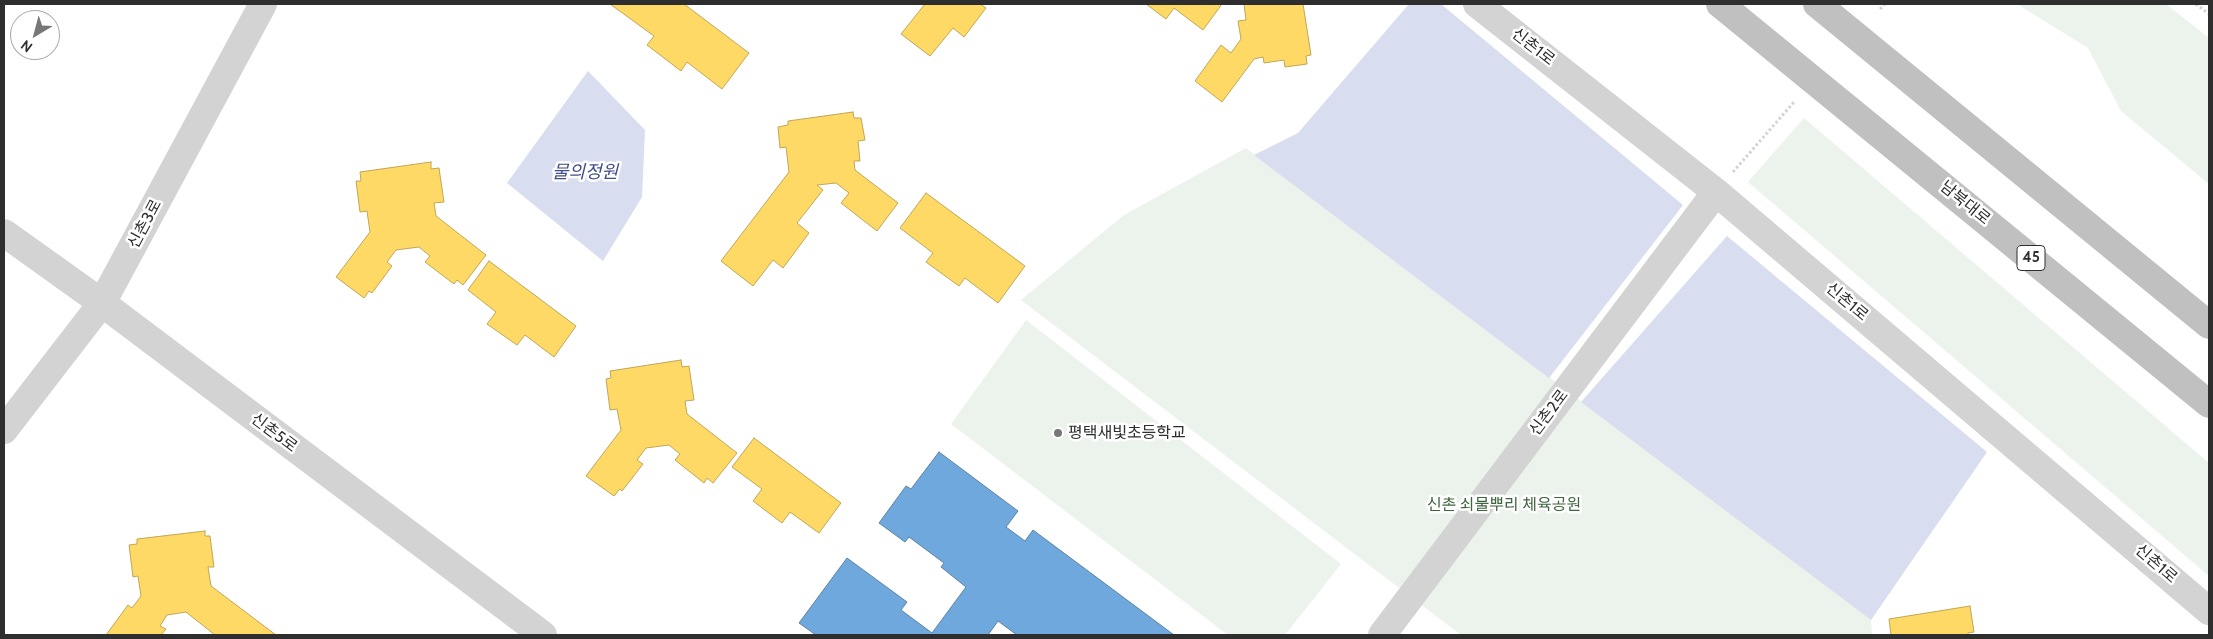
<!DOCTYPE html>
<meta charset="utf-8">
<style>
body{margin:0}
#map{position:relative;width:2213px;height:639px;overflow:hidden;background:#fff;font-family:Cabin,sans-serif}
canvas{display:block}
.frame{position:absolute;inset:0;border:5px solid #2e2e2e;pointer-events:none}
.north{position:absolute;left:10px;top:10px;width:50px;height:50px;box-sizing:border-box;background:#fff;border:1px solid #ababab;border-radius:50%;rotate:217deg;font-size:14px;font-weight:700;line-height:20px;text-align:center;color:#2e2e2e}
.north::after{content:'';display:block;margin:auto;width:18px;height:22px;background:#777;clip-path:polygon(50% 0,100% 100%,50% 72%,0 100%)}
</style>
<div id="map">
<canvas width="2213" height="639"></canvas>
<div class="frame"></div>
<div class="north">N</div>
</div>
<script>
const g = document.querySelector('canvas').getContext('2d');
g.lineJoin = 'round';
function paint(path, color) { g.fillStyle = color; g.fill(path, 'evenodd'); }
const shape = rows => new Path2D(rows.map(r => 'M' + r).join(''));
function trace(path, color, width, dash) { g.strokeStyle = color; g.lineWidth = width; g.lineCap = dash ? 'butt' : 'round'; g.setLineDash(dash || []); g.stroke(path); }
function write(font, color, halo, rows, align = 'center') {
  g.font = font + ' Cabin,"Noto Sans KR",sans-serif'; g.lineWidth = 5; g.setLineDash([]); g.textBaseline = 'middle'; g.strokeStyle = halo; g.fillStyle = color; for (const [text, x, y, turn = 0] of rows) {
    g.save(); g.translate(x, y); g.rotate((+turn || 0) * Math.PI / 180); g.textAlign = isNaN(turn) ? turn : align; if (halo) g.strokeText(text, 0, 0); g.fillText(text, 0, 0); g.restore();
  }
}
paint(shape([
 [2017,4,2166,4,2209,38,2209,184,2121,111,2088,48],
 [1804,118,2209,463,2209,576,1748,182],
 [1246,148,1871,620,1872,635,1461,635,1021,300,1124,215],
 [1026,320,1341,564,1285,635,1228,635,951,424]
]), '#ecf3ec');
paint(shape([
 [1409,4,1441,4,1683,205,1549,378,1254,155,1298,133],
 [588,71,645,130,642,197,603,261,507,183],
 [1727,236,1987,452,1871,620,1581,402]
]), '#d9ddf0');
const homes = shape([
 [610,4,684,4,749,53,722,89,687,62,681,71,647,45,654,36,610,4],
 [925,4,980,4,986,8,964,37,953,28,930,56,901,34,925,4],
 [1146,4,1222,4,1203,30,1174,8,1166,19,1146,4],
 [1244,4,1303,4,1311,55,1306,56,1307,64,1285,67,1284,60,1264,63,1263,57,1254,59,1222,102,1195,81,1221,45,1231,53,1241,39,1238,21,1246,20,1244,4],
 [853,112,854,118,861,118,865,140,858,141,860,161,854,161,855,170,898,203,877,231,841,203,849,193,836,183,817,185,823,190,797,223,809,233,783,268,773,260,753,286,721,261,789,172,786,147,780,148,778,127,788,125,788,121,853,112],
 [431,162,431,169,439,168,444,202,434,203,436,216,486,255,463,285,457,280,454,284,425,262,430,256,419,247,396,250,387,262,392,266,372,293,369,291,364,298,336,277,370,232,367,211,360,212,356,181,361,181,360,172,431,162],
 [926,193,1025,266,998,303,965,278,959,286,926,262,933,253,900,228,926,193],
 [489,261,576,326,554,357,525,335,517,345,487,324,496,312,468,290,489,261],
 [681,360,682,367,689,366,694,400,685,401,687,414,737,453,713,483,707,478,704,483,675,460,680,454,669,445,646,448,637,460,643,464,622,491,620,489,614,496,586,476,621,430,617,409,610,410,606,379,611,378,610,371,681,360],
 [754,438,841,503,819,533,790,512,782,523,753,501,762,489,732,467,754,438],
 [205,531,205,536,210,536,214,567,208,567,211,586,276,635,215,635,186,612,167,615,160,626,166,629,161,635,106,635,128,605,132,608,141,596,138,576,133,577,129,545,137,544,137,539,205,531],
 [1970,606,1974,632,1968,633,1968,635,1891,635,1889,619,1970,606]
]);
paint(homes, '#ffd966');
trace(homes, '#c0a655', 1);
const schools = shape([
 [939,452,1018,511,1006,527,1025,541,1033,530,1174,635,1017,635,998,621,988,635,816,635,799,623,847,558,907,602,901,610,932,633,966,587,941,567,944,563,909,537,905,542,879,523,906,486,911,489,939,452]
]);
paint(schools, '#6fa8dc');
trace(schools, '#5c83a8', 1);
trace(shape([
 [2196,4,2209,14],
 [1880,9,1885,4],
 [1733,172,1794,102]
]), '#d3d3d3', 3, [2.5, 2.5]);
trace(shape([
 [1477,4,1716,192,2209,611],
 [4,233,102,303,543,635],
 [4,430,102,303,263,4],
 [1382,635,1716,192]
]), '#d3d3d3', 28);
trace(shape([
 [1720,4,2209,404],
 [1817,4,2209,325]
]), '#c0c0c0', 28);
for (const [x, y, r, color] of [
 [1058,433,5,"#777"]
]) { const dot = new Path2D(); dot.arc(x, y, r, 0, 2 * Math.PI); g.fillStyle = color; g.fill(dot); trace(dot, '#fff', 2); }
for (const [x, y, w] of [
 [2031,258,28]
]) { const box = new Path2D(); box.roundRect(x - w / 2, y - 12.5, w, 25, 4); g.fillStyle = '#fff'; g.fill(box); trace(box, '#2e2e2e', 1); }
write('bold 15px', '#2e2e2e', null, [
 ["45",2031,258]
]);
write('16px', '#2e2e2e', '#fff', [
 ["신촌1로",1533,47,38],
 ["남북대로",1965,203,39],
 ["신촌3로",145,224,-62],
 ["신촌1로",1847,302,40],
 ["신촌2로",1549,413,-53],
 ["신촌5로",274,433,37],
 ["신촌1로",2156,564,41]
]);
write('16px', '#2e2e2e', '#fff', [
 ["평택새빛초등학교",1068,433]
], 'left');
write('16px', '#3f663e', '#fff', [
 ["신촌 쇠물뿌리 체육공원",1504,505]
]);
write('italic 18px', '#414e8a', '#fff', [
 ["물의정원",585,173]
]);
</script>
